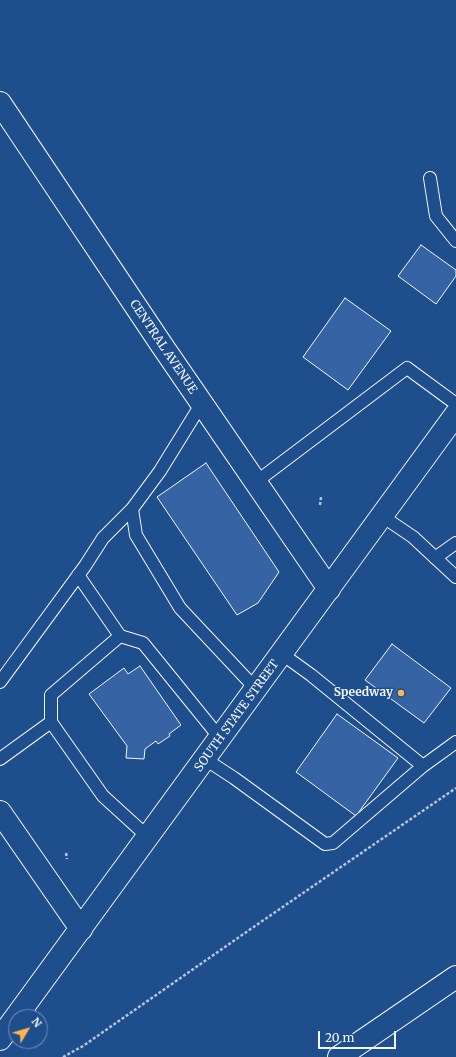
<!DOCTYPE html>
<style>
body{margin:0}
#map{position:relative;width:456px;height:1057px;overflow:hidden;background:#1f4e8c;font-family:Merriweather,serif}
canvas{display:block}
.north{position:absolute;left:8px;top:1009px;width:40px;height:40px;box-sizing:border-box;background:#1f4e8c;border:1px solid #7391ba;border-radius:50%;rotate:52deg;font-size:11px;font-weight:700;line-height:16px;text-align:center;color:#f2f6ff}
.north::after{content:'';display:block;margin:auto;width:14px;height:18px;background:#ffb74d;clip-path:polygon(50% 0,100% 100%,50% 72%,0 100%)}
.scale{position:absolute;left:318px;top:1031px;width:78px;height:18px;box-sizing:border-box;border:2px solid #f2f6ff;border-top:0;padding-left:5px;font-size:12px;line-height:14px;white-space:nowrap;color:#f2f6ff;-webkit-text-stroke:3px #1f4e8c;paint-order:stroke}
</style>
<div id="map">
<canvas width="456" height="1057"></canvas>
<div class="north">N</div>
<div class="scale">20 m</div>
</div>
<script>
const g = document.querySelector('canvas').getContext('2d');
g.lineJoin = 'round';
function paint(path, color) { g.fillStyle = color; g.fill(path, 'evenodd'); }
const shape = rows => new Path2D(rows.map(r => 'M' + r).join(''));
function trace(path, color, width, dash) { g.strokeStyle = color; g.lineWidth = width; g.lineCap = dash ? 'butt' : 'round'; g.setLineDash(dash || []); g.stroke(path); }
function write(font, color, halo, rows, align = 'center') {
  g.font = font + ' Merriweather,serif'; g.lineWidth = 3; g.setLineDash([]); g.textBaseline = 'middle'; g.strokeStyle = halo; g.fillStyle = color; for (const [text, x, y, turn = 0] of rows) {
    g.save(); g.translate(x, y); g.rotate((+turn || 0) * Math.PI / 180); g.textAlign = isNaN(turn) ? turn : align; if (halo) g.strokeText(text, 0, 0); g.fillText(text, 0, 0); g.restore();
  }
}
const building = shape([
 [421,245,456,270,456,276,436,304,398,276,421,245],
 [345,298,391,331,348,390,303,357,345,298],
 [206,463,279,572,258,603,237,615,157,497,206,463],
 [392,644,451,688,424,723,365,680,392,644],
 [140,666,181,725,169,734,170,736,158,744,156,741,145,749,144,759,126,758,127,746,89,694,124,668,128,674,140,666],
 [337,714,398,758,356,816,296,772,337,714]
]);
paint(building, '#3563a3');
trace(building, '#f2f6ff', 1);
const lane = shape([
 [430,178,436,216,456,241],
 [202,403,160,471,132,509,136,535,180,608,256,689],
 [256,482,407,368,456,404],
 [382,516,413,537,456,577],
 [435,558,456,543],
 [78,575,120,636],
 [282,654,311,675,423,766,456,742],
 [0,682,85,566,103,538,132,509],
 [51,722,51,695,120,636,143,643,220,738],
 [0,759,51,722,103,796,148,837],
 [205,759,234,778,325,844,333,843,423,766]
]);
const street = shape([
 [0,103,161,344,329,589],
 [0,812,81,929],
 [339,1057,456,977]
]);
const primary = shape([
 [16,1017,456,414],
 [0,1039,16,1017]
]);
trace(lane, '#f2f6ff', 14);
trace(street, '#f2f6ff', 24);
trace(primary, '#f2f6ff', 24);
trace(shape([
 [320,505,321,497],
 [66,853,67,859],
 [63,1057,83,1046,255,926,456,788]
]), '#b3c4dc', 2.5, [3, 2]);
trace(lane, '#1f4e8c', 12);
trace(street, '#1f4e8c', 22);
trace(primary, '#1f4e8c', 22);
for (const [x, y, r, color] of [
 [401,693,4,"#ffb74d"]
]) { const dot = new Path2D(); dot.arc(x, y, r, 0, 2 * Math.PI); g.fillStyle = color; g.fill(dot); trace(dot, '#1f4e8c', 1.5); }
write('12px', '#f2f6ff', '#1f4e8c', [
 ["CENTRAL AVENUE",163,347,56],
 ["SOUTH STATE STREET",237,716,-54]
]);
write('bold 12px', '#f2f6ff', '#1f4e8c', [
 ["Speedway",393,693]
], 'right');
</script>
